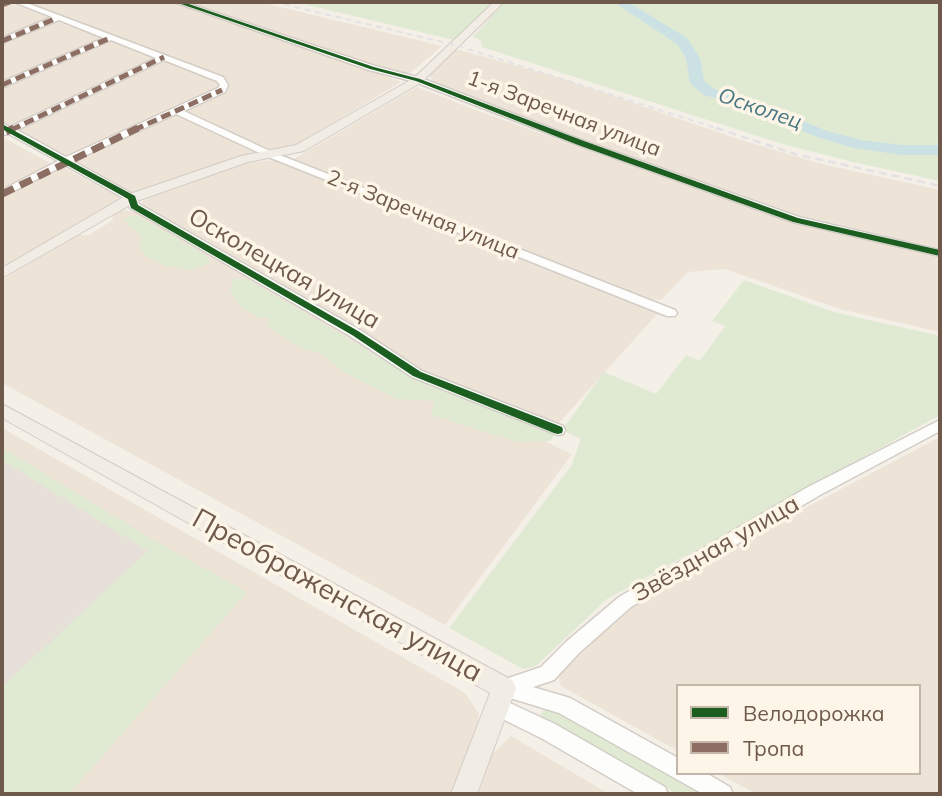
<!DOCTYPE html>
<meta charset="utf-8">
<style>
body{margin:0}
#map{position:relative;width:942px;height:796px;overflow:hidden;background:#f4f0e8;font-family:Mulish,sans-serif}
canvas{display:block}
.frame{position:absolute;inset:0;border:4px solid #6f594b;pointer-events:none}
.legend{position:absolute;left:676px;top:684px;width:245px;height:91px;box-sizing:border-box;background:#fdf6e8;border:2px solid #c4b7a9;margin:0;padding:9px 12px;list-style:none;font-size:21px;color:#6f594b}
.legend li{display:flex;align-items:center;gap:14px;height:35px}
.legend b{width:35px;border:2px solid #c4b7a9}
</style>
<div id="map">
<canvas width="942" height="796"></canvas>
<div class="frame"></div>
<ul class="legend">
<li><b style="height:9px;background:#1b5e20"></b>Велодорожка</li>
<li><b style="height:9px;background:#8d6e63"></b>Тропа</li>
</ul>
</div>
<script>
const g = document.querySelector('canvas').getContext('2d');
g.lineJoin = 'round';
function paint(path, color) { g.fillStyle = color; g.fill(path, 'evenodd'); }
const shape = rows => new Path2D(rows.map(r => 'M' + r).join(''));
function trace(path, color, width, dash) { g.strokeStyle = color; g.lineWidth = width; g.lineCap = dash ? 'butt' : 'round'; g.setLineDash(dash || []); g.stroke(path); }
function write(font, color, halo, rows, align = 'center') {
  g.font = font + ' Mulish,sans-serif'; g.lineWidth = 7; g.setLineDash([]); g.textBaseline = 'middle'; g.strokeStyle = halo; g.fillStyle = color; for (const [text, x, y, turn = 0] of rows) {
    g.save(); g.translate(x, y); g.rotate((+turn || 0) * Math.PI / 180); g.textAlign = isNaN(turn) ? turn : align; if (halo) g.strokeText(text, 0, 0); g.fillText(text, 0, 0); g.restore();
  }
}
paint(shape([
 [25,2,172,2,209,12,401,82,295,145,273,151,183,111,224,91,220,76],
 [184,2,260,2,442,46,409,74,399,75],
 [10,3,50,18,2,38,2,6],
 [55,21,103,38,2,81,2,43],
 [110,41,158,58,11,127,2,123,2,87],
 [456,49,560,78,738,139,818,163,940,190,940,248,798,215,530,121,434,82,429,75],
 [164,60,220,83,220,88,67,158,15,130],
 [417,87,481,112,793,224,940,257,940,332,840,309,725,269,688,272,661,300,648,299,294,159],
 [176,114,257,153,137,192,129,192,73,160],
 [2,139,6,139,50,163,47,168,2,191],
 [275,160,658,313,558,424,437,379,360,331,140,205,144,200,247,163],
 [65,168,119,197,118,201,2,269,2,198,56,170],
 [122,210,135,212,331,325,429,387,572,454,445,625,2,383,2,280,78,235,89,235,113,220,112,216],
 [2,428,465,693,479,714,477,724,451,794,2,794],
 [940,437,940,794,756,794,718,773,919,773,919,686,678,686,678,751,561,686,559,678,564,669,630,606,707,560],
 [511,736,609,794,478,794,493,753]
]), '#ede3d6');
paint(shape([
 [2,448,160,543,2,691]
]), '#e6e0d9');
paint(shape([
 [295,2,493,2,454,40],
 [505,2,940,2,940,143,935,144,940,145,940,147,934,147,940,153,940,181,853,162,779,143,482,47,481,41,473,36],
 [130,216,138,216,205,255,211,263,191,270,166,266,146,256,140,247,140,235,124,220],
 [234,279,247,279,429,386,556,433,550,441,517,442,431,415,434,401,397,399,342,371,322,354,301,348,267,327,269,318,258,317,239,306,230,290],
 [744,280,834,312,940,336,940,415,607,599,536,666,523,669,449,628,571,466,581,439,562,430,604,372,656,394,686,355,700,361,725,326,712,321],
 [2,448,157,542,247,592,69,794,2,794,2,687,148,551,2,460],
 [547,704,706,794,677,794,540,716]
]), '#e0ead3');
paint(shape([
 [614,2,628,2,687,38,700,58,704,81,714,89,750,99,827,131,861,140,902,145,940,145,940,155,902,155,854,148,817,137,740,105,704,95,690,83,686,58,677,44,614,2]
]), '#cbe1e4');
const minor = shape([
 [14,2,24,2,223,77,228,85,225,92,184,111,272,152,675,310,677,313,675,316,667,316,266,156,176,114,73,161,136,196,139,204,360,330,422,371,563,426,565,430,563,434,558,435,412,377,350,336,130,208,127,200,65,165,2,197,2,190,58,161,9,134,2,135,2,123,10,127,156,58,111,40,2,88,2,82,104,38,59,20,2,43,2,38,52,17,14,2],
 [164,60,217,81,220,85,218,88,66,157,17,130,164,60],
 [174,2,184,2,375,66,421,78,584,141,799,217,940,250,940,256,792,222,578,145,415,82,369,70,174,2],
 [940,420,940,431,820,495,631,607,579,653,554,680,533,687,570,698,678,758,678,773,706,773,730,787,733,794,703,794,559,713,497,694,495,688,497,682,541,667,567,641,619,597,808,487,940,420],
 [497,697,555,724,665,787,668,794,638,794,541,738,490,713,487,706,490,699,497,697]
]);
const major = shape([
 [494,2,504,2,422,82,304,151,248,162,137,201,2,278,2,268,127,195,241,156,296,145,414,78,494,2],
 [2,404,512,680,516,688,477,794,451,794,490,693,2,418,2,404]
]);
trace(minor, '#d3cdc6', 3);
trace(major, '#d3cbc5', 2);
paint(minor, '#fdfdfc');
paint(major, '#f1ede5');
trace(shape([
 [274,2,455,45,722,130]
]), '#e4e1e4', 2, [6, 4.5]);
trace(shape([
 [716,128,795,154,940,186]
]), '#e4e1e4', 2.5, [8, 5]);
trace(shape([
 [2,5,10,2],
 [2,41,57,18],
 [2,85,110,38],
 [11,130,164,57],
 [134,130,222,90]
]), '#8d6e63', 5, [10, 5]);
trace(shape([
 [6,132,14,128],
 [2,194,138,128]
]), '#8d6e63', 7, [13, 7]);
paint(shape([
 [175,2,183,2,374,67,420,79,584,141,798,218,940,250,940,256,793,222,578,145,416,81,370,69,175,2],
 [2,124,135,196,138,205,358,331,421,372,562,427,563,430,562,433,558,434,554,433,413,376,352,335,131,208,128,199,2,129,2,124]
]), '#1b5e20');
write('italic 21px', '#477581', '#fdf6e8', [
 ["Осколец",760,109,19]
]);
write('21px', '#6f594b', '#fdf6e8', [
 ["1-я Заречная улица",564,114,21],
 ["2-я Заречная улица",423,215,22]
]);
write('24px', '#6f594b', '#fdf6e8', [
 ["Осколецкая улица",284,269,30],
 ["Звёздная улица",716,549,-30]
]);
write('28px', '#6f594b', '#fdf6e8', [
 ["Преображенская улица",337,596,29]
]);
</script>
